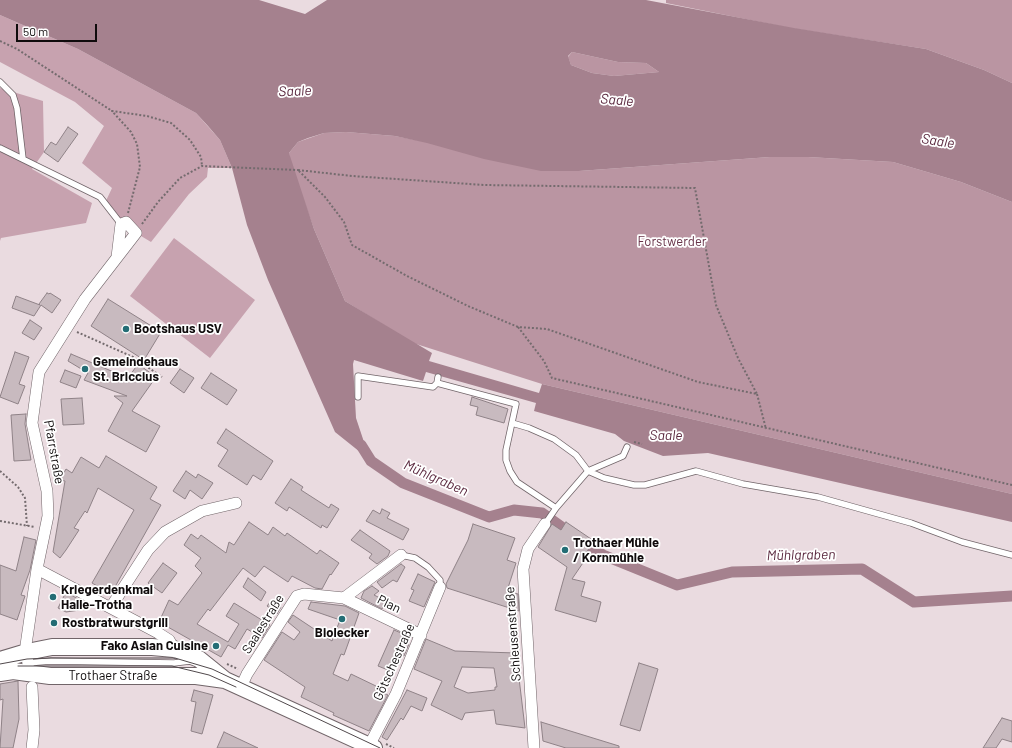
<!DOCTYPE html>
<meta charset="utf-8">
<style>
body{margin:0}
#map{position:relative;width:1012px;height:748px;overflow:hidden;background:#eadbe0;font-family:Barlow,sans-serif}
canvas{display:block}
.scale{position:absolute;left:16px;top:24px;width:81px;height:18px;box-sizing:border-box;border:2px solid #0f0b0c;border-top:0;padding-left:5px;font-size:12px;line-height:14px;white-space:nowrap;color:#0f0b0c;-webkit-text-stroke:3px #fff;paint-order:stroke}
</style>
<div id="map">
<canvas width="1012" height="748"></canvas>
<div class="scale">50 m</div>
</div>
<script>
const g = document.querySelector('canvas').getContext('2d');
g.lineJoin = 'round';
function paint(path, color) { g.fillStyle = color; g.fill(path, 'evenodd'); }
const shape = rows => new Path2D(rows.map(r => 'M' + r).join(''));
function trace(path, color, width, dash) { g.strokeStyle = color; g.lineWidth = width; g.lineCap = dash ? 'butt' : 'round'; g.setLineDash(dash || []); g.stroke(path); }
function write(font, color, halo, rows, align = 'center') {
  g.font = font + ' Barlow,sans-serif'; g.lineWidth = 3.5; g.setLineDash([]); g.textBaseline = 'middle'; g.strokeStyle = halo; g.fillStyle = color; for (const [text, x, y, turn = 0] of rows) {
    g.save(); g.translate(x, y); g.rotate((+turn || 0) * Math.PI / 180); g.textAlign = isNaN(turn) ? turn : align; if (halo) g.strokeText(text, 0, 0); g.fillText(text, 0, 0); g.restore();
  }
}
paint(shape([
 [0,15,78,49,196,113,220,140,232,168,208,168,207,177,189,194,151,242,121,224,105,203,112,188,82,163,104,126,75,102,0,62],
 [0,88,43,101,44,152,32,169,92,203,86,223,1,238,0,241],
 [174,238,255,300,210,358,130,296]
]), '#c7a2af');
paint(shape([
 [666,0,1012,0,1012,83,984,70,926,49,790,28,666,3],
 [572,52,618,62,646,63,659,72,614,76,592,73,571,65,568,57],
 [346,132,395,136,579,171,770,157,808,157,893,162,961,182,1012,202,1012,494,542,384,413,343,345,301,314,229,290,162,289,153,298,142,324,133]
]), '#ba95a2');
paint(shape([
 [0,0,259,0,305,14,327,0,646,0,794,28,926,49,984,70,1012,83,1012,202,961,182,893,162,808,157,770,157,579,171,541,171,484,159,427,143,395,136,346,132,324,133,308,138,298,142,289,153,314,229,345,301,432,353,429,361,539,393,542,384,1012,494,1012,522,708,453,663,456,624,441,615,434,534,411,536,403,426,372,423,381,354,360,353,364,356,418,370,460,335,432,268,280,247,225,232,168,220,140,208,126,196,113,78,49,0,15],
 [572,52,618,62,646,63,659,72,614,76,592,73,571,65,568,56]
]), '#a5818e');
trace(shape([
 [361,445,371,461,403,483,489,517,514,510,542,513,563,528],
 [590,547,603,555,677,585,732,572,862,569,914,602,1012,596]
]), '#a5818e', 11);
const building = shape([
 [68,127,78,134,58,162,44,152,51,142,56,145,68,127],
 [47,293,49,294,50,293,61,300,52,313,41,305,34,316,12,308,16,296,40,305,39,304,47,293],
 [108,299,161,332,144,360,91,326,108,299],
 [30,320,42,328,34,340,22,333,30,320],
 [15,352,29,357,19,384,25,386,18,404,0,397,15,352],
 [71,354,128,378,138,364,156,377,132,411,160,426,146,452,108,431,123,403,114,396,127,396,84,380,88,373,68,361,71,354],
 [180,369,194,378,184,393,170,383,180,369],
 [65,370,81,376,76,388,60,382,65,370],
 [211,373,237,390,227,405,201,388,211,373],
 [472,397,508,409,504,423,476,415,478,407,470,405,472,397],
 [82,398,84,424,63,425,61,399,82,398],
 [26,414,25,424,31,460,14,461,11,415,26,414],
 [226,429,273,461,261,480,253,475,247,485,218,466,228,450,217,443,226,429],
 [106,456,157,487,150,499,161,505,111,594,92,583,134,510,98,488,87,513,85,511,74,528,79,530,66,550,60,558,53,552,65,481,60,480,66,469,72,473,81,457,99,468,106,456],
 [186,471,196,478,198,474,213,483,202,499,190,490,185,499,173,491,186,471],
 [291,479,303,487,301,490,329,508,331,504,339,509,327,528,322,525,321,528,289,507,287,511,275,503,291,479],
 [382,509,390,513,387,518,409,529,403,540,366,521,373,510,380,514,382,509],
 [249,522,268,535,273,527,285,536,287,533,317,554,320,550,339,563,331,575,330,574,322,589,315,588,292,576,288,582,264,566,255,577,243,568,210,611,208,609,197,624,228,642,239,624,226,616,234,603,270,625,262,638,247,629,235,649,228,645,221,657,159,622,169,600,178,605,202,573,195,566,201,558,184,545,191,534,198,539,201,535,226,553,229,542,234,545,249,522],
 [566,522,594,541,586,553,589,554,572,579,585,582,581,596,601,602,596,622,555,610,567,567,538,547,552,524,561,530,566,522],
 [473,524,515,538,507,560,516,563,507,591,518,594,519,611,447,588,446,584,468,540,473,524],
 [360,530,390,551,388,556,377,564,369,558,372,554,351,540,360,530],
 [24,537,36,540,30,570,21,595,25,596,17,620,0,614,0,565,16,571,24,537],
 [163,563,177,573,162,593,148,583,163,563],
 [401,564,405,567,397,582,393,580,382,588,377,582,401,564],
 [418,574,435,582,424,607,409,601,414,590,411,589,418,574],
 [248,578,266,592,261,601,243,587,248,578],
 [372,586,379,591,374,595,386,601,382,609,361,598,364,591,372,586],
 [66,592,78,599,82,603,80,610,66,612,58,608,66,592],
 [271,601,281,607,277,614,267,606,271,601],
 [311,602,345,606,359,613,344,655,341,654,333,674,348,681,351,674,378,687,377,690,388,695,369,731,333,715,334,713,301,697,305,687,264,660,282,632,294,640,300,632,288,622,293,615,332,641,340,620,308,609,311,602],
 [394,630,406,635,403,641,409,644,404,656,396,652,388,670,378,666,394,630],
 [426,639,455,651,516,653,525,728,496,724,494,710,465,713,462,720,431,705,442,681,414,669,426,639],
 [462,667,494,668,497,687,495,687,495,690,468,693,454,687,462,667],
 [639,663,658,669,640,731,620,725,639,663],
 [18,681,19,719,13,748,0,748,3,699,0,700,0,684,18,681],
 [194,690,213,695,202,734,191,731,196,702,191,701,194,690],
 [407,690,427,698,422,711,411,706,403,720,401,718,387,740,382,737,407,690],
 [1002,718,1012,721,1012,742,1002,739,996,748,983,748,1002,718],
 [541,722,619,746,619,748,566,748,543,741,541,722],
 [224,732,258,748,217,748,224,732]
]);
paint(building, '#c8babf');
trace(building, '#8f8287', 1);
const service = shape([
 [0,82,13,95,17,108,23,159],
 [0,148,100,197,121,224],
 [437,383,438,377],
 [358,397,358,376,433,387,437,383,516,404,506,450,506,460,510,471,517,482,556,508],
 [512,423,529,428,554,439,576,455,588,471,604,478,634,485,645,485,696,471,743,484,818,497,911,523,962,542,1012,555],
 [545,524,556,508,588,471,623,456,627,447],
 [401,555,415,558,428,567,440,580,440,587],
 [27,663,51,661,174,663,190,661]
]);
const minor = shape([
 [37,569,158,633,169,640,174,649],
 [344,598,401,555],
 [111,607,148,550,165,532,202,511,236,503],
 [29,674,26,645,37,569,48,516,47,491,32,423,39,372,85,299,136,233,126,222,121,224,117,257],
 [241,687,247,674,297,596,304,594,344,598,421,635],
 [369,746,396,694,440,587],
 [32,748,34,730,32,687],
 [534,748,523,569,528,549,545,524]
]);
const secondary = shape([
 [0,660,27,652,52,647,152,647,174,649,199,659,225,680,374,748],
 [0,673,13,671,50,676,196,676,225,680]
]);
trace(service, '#716569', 7);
trace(minor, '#716569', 12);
trace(secondary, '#716569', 18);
trace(shape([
 [0,41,17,49,112,111],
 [298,170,352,176,484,185,695,188,716,305,738,358,757,394,698,382,547,329,518,327,468,306,407,276,352,245,344,222,325,197,298,170],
 [128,213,140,167,137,144,131,132,112,111,147,116,171,123,190,140,201,157,202,166],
 [142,224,158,202,180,178,202,166,298,170],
 [518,327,544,361,552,378,1012,485],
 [77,332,133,357,162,377],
 [757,394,766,429],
 [634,442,642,444],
 [0,471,18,487,25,498,27,526],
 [0,521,35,527],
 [227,664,238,669],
 [386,744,394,748]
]), '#746b6e', 2, [2, 2]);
trace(service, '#fff', 5.5);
trace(minor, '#fff', 11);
trace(secondary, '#fff', 16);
trace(shape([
 [0,664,27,659,51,658,175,658,212,669,380,748],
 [18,666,172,666,209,675,236,687]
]), '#51494c', 1);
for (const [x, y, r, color] of [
 [126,329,4,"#236d75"],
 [85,369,4,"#236d75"],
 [565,550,4,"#236d75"],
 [53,597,4,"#236d75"],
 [342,619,4,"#236d75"],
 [54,623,4,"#236d75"],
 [216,646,4,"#236d75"]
]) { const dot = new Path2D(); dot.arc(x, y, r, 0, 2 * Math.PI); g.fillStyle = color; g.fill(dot); trace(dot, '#fff', 1.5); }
write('13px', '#683449', '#fff', [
 ["Forstwerder",672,242]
]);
write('bold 13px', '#0f0b0c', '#fff', [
 ["Bootshaus USV",134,329],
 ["Gemeindehaus",93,362],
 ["St. Briccius",93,377],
 ["Trothaer Mühle",573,543],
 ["/ Kornmühle",573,558],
 ["Kriegerdenkmal",61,590],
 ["Halle-Trotha",61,605],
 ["Rostbratwurstgrill",62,623],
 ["Biolecker",342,633,"center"],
 ["Fako Asian Cuisine",208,646,"right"]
], 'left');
write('13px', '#0f0b0c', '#fff', [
 ["Pfarrstraße",54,452,80],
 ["Plan",389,604,26],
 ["Saalestraße",263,624,-58],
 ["Schleusenstraße",513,634,-94],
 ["Götschestraße",394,662,-66],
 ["Trothaer Straße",113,676]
]);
write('italic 14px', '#5b293f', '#fff', [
 ["Saale",295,91,-2],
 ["Saale",617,100,5],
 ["Saale",938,141,9],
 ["Saale",666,435],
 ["Mühlgraben",436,478,24],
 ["Mühlgraben",801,555,-1]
]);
</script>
